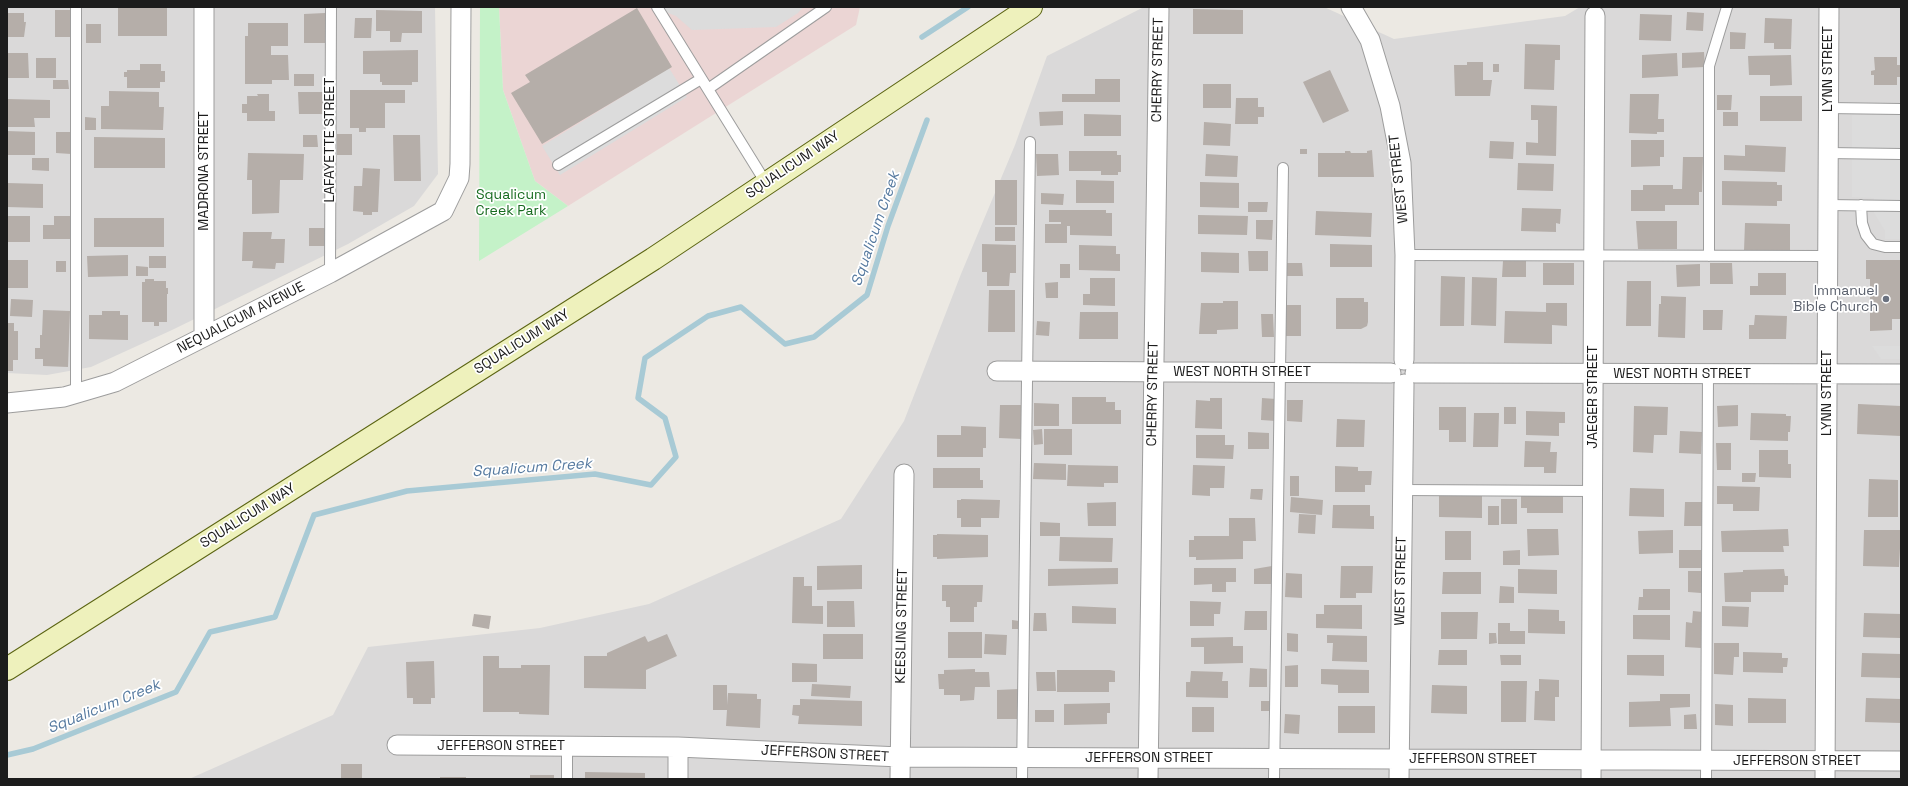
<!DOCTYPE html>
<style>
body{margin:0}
#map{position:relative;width:1908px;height:786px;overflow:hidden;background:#ece9e3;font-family:"Space Grotesk",sans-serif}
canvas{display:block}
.frame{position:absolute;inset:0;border:8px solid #1c1c1c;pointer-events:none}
</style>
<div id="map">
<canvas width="1908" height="786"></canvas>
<div class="frame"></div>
</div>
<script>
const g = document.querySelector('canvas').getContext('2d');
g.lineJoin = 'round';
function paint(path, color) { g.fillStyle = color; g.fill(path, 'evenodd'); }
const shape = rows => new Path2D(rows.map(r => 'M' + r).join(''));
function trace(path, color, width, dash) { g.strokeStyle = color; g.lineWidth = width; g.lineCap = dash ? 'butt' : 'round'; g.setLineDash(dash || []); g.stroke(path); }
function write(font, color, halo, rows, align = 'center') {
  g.font = font + ' "Space Grotesk",sans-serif'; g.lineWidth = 3.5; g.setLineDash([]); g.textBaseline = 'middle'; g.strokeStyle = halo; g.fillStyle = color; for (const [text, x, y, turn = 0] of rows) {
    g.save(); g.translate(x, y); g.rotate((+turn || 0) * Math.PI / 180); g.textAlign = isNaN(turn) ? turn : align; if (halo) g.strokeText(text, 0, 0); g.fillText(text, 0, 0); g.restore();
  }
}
paint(shape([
 [7,7,435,7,438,174,414,206,348,244,172,330,91,367,47,375,7,373],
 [1144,7,1324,7,1394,39,1565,16,1580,7,1901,7,1901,779,189,779,333,715,368,647,540,628,649,604,841,519,904,421,961,274,1015,145,1047,56]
]), '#dad9d9');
paint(shape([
 [499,7,860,7,856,25,568,206,535,181,503,90]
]), '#ebd5d4');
paint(shape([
 [480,7,499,7,503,90,535,181,568,206,479,261]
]), '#c4f2c8');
paint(shape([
 [652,7,803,7,798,13,776,27,692,30,676,16],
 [669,68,687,97,560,175,542,146],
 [1852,115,1901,115,1901,239,1885,239,1885,231,1874,213,1874,198,1852,197],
 [1872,346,1901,346,1901,359,1881,359]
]), '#dcdcdc');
trace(shape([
 [922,37,968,7],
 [7,755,33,749,176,692,210,632,275,617,314,515,407,491,595,474,651,485,676,457,665,418,638,398,645,358,708,316,741,307,785,344,814,337,867,295,888,226,927,120]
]), '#a8cad5', 5.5);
paint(shape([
 [118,7,167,7,167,36,118,36],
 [637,8,672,67,542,144,511,93,530,82,525,75],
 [1193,9,1243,10,1243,34,1193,34],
 [55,10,71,10,71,37,55,37],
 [376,10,422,11,422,33,402,33,401,42,390,42,390,31,376,31],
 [1687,12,1704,13,1703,31,1686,30],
 [7,13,24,13,24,22,26,22,24,37,7,37],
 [325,13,325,43,304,43,304,14],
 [1640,14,1672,15,1671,41,1639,40],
 [355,18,372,18,371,38,354,38],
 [1765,18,1792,19,1791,49,1774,49,1774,43,1764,43],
 [248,23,288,23,288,46,271,46,271,55,288,55,289,80,272,80,272,84,245,84,245,36,248,36],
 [86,24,101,24,101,43,86,43],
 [1730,32,1746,33,1745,49,1730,49],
 [1525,44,1560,45,1560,60,1555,60,1554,90,1524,89],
 [418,50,418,82,412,82,412,85,382,85,382,82,380,82,380,74,363,74,363,51],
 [1704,52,1705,67,1682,68,1682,53],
 [7,53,28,53,29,78,7,78],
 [1677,53,1678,76,1642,78,1642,55],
 [1791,55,1792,85,1770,86,1770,75,1749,75,1748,56],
 [1874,57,1897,57,1897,65,1901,65,1901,77,1897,77,1897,85,1874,85,1874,75,1871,75,1871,71,1875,70],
 [36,58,56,58,56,78,36,78],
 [1467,62,1483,62,1483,80,1492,80,1490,96,1455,96,1454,65,1467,65],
 [140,64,161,64,161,71,165,71,165,82,160,82,160,88,127,88,127,77,124,77,124,72,127,72,127,70,140,70],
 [1493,64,1499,64,1499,72,1493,72],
 [1330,70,1349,111,1323,123,1303,82],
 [294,74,314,74,314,86,294,86],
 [1095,79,1120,79,1120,102,1062,102,1062,94,1095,94],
 [53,80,68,80,69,89,53,89],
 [1203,84,1231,84,1231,108,1203,108],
 [350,90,405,90,405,103,385,103,385,128,366,128,366,132,359,132,359,128,350,128],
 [109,91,159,92,159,107,164,107,163,130,101,129,101,106,109,106],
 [298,92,327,92,327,114,299,114],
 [257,94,269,94,269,111,275,111,275,121,247,121,247,113,242,113,242,104,247,104,247,96,258,96],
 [1630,94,1659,94,1658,119,1664,119,1664,132,1657,132,1657,134,1629,133],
 [1717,95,1732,95,1731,110,1717,110],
 [1760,96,1802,96,1802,121,1760,121],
 [1236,98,1258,98,1258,107,1264,107,1264,117,1258,117,1258,124,1235,124],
 [7,99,50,100,50,118,34,118,35,127,7,127],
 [1531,105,1557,106,1556,156,1526,155,1526,142,1538,143,1538,120,1531,120],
 [1063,111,1063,125,1040,126,1039,112],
 [1723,112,1738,112,1738,126,1723,126],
 [1084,114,1121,115,1121,136,1084,136],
 [85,117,96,118,96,130,85,130],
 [1204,122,1231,124,1230,146,1203,145],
 [7,131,35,132,35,155,7,155],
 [56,132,71,132,71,154,56,153],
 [337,134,352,134,352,155,337,155],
 [303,135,317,135,318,147,303,147],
 [393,135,420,135,421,181,394,181],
 [94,137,165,138,165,168,94,168],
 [1631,140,1664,140,1664,157,1660,157,1660,166,1631,167],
 [1490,141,1514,142,1513,159,1489,158],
 [1745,145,1786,147,1785,172,1724,170,1724,155,1745,156],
 [1300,149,1307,149,1307,154,1300,154],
 [1372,150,1374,177,1318,177,1318,153,1345,153,1345,151,1350,151,1351,153,1367,153,1367,151],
 [1069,151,1117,151,1117,155,1121,155,1121,172,1118,172,1118,175,1101,175,1101,171,1069,171],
 [248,153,304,154,303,180,280,180,279,213,252,214,252,180,247,180],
 [1036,154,1058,154,1059,175,1037,176],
 [1206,154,1238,156,1237,177,1205,176],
 [1683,157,1703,157,1702,192,1699,192,1699,205,1665,205,1665,211,1631,211,1631,190,1643,190,1643,185,1673,185,1673,189,1682,189],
 [32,158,49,158,49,171,32,170],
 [1518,163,1554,164,1553,191,1517,190],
 [363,168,380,169,378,212,372,212,372,215,363,215,363,212,353,211,354,186,362,186],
 [995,180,1017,180,1017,225,995,225],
 [1076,180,1114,181,1114,203,1076,203],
 [1722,181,1777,182,1777,185,1782,185,1782,201,1777,201,1777,206,1722,205],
 [1200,182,1239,183,1239,208,1200,207],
 [7,183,43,184,43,208,7,207],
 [1041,193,1064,194,1063,205,1041,204],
 [1248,202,1268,202,1267,212,1248,212],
 [1522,208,1561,209,1560,224,1556,223,1556,232,1521,231],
 [1049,210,1106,210,1106,213,1112,213,1112,236,1070,235,1070,226,1067,226,1067,243,1045,243,1045,224,1061,224,1061,222,1049,222],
 [1316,211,1372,213,1371,237,1315,235],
 [1198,215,1248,216,1247,235,1198,234],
 [7,216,30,216,30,242,7,242],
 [54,216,72,216,72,239,43,239,43,225,54,225],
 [94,218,164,218,164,247,94,247],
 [1256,220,1273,220,1272,240,1256,239],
 [1636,221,1677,221,1677,249,1638,249],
 [1745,223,1790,224,1790,252,1744,251],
 [995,227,1015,227,1015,241,995,241],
 [309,228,325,228,325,246,309,246],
 [243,232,272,232,271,239,285,239,284,263,276,263,275,269,252,268,253,261,242,261],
 [982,244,1016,245,1016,273,1010,273,1009,286,987,286,987,272,982,272],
 [1330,244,1372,245,1372,267,1330,267],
 [1079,245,1116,246,1116,254,1120,254,1120,271,1079,270],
 [1248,251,1268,251,1268,271,1249,271],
 [1201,252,1239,253,1239,273,1201,272],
 [128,255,128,276,88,277,87,256],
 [149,256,166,256,166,268,149,268],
 [7,260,28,260,28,288,7,288],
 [1866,260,1901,260,1901,319,1892,319,1892,330,1870,331,1870,279,1866,279],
 [56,261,66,261,66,272,56,272],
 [1503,261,1526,261,1526,277,1502,277],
 [1286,263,1302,263,1303,276,1286,276],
 [1543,263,1574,263,1574,285,1543,285],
 [1710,263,1732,263,1733,284,1710,284],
 [1060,264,1070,264,1070,278,1060,278],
 [1700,264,1700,286,1677,287,1676,265],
 [136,266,148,267,148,276,136,276],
 [1758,273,1786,273,1786,295,1750,295,1750,286,1758,286],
 [1441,276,1465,277,1464,326,1440,326],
 [1472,277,1497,278,1496,326,1471,325],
 [1090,278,1115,278,1115,306,1083,305,1083,294,1090,294],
 [145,279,154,279,154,281,166,281,166,288,168,288,168,294,167,294,167,322,159,322,159,326,154,326,154,322,142,322,142,282,145,282],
 [1627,281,1651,281,1651,326,1626,326],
 [1058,282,1058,298,1046,298,1045,283],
 [989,290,1015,290,1015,332,988,332],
 [1661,296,1686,297,1685,338,1658,337,1659,304,1661,304],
 [1336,298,1364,298,1364,302,1368,302,1368,322,1367,326,1361,329,1336,329],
 [11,299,33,300,32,317,10,316],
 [1223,301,1238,301,1238,329,1217,330,1217,334,1199,334,1201,303,1223,303],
 [1546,303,1567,303,1567,326,1552,325,1552,344,1504,343,1505,311,1546,312],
 [1286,305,1301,305,1301,336,1285,336],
 [43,310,70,311,68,367,43,366,43,359,35,359,35,348,40,348,40,335,42,335],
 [1703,310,1723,310,1722,330,1703,330],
 [102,311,120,311,120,315,128,315,128,340,89,339,89,315,102,315],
 [1080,312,1118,312,1118,339,1079,339],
 [1261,314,1273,314,1274,337,1262,337],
 [1755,315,1787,316,1786,339,1749,339,1749,325,1754,325],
 [1037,321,1050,322,1049,336,1036,335],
 [7,323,14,323,14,331,18,331,18,360,13,360,13,371,7,371],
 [1072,397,1106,397,1106,402,1115,402,1115,410,1121,410,1121,424,1072,424],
 [1210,398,1222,398,1222,429,1195,428,1196,400,1210,401],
 [1262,398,1276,399,1276,421,1261,420],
 [1287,400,1303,400,1302,422,1287,421],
 [1034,403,1059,404,1059,426,1034,426],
 [1858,404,1901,406,1901,436,1857,434],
 [1000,405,1023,405,1022,439,999,438],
 [1738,405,1738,426,1718,427,1717,406],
 [1634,406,1668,407,1667,435,1654,435,1653,453,1633,452],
 [1439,407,1466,407,1466,442,1449,442,1449,430,1439,430],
 [1504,407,1516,407,1516,424,1504,424],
 [1526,411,1565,412,1565,423,1559,423,1559,436,1526,435],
 [1474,413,1499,413,1498,447,1473,447],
 [1751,413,1786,414,1786,416,1791,416,1790,432,1788,432,1788,441,1750,440],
 [1337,419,1365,420,1364,447,1336,447],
 [961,426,986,427,986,448,983,448,983,457,937,457,937,435,961,435],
 [1042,429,1043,444,1034,445,1033,430],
 [1044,429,1072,429,1072,455,1044,455],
 [1680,431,1702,432,1701,454,1679,453],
 [1248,432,1269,433,1269,449,1248,449],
 [1196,435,1225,435,1225,445,1234,445,1233,459,1196,458],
 [1525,441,1551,442,1550,452,1557,452,1556,473,1544,473,1544,467,1524,467],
 [1716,443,1731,443,1731,470,1717,470],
 [1759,450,1788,450,1788,464,1791,464,1791,478,1759,477],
 [1034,463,1066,464,1066,480,1033,479],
 [1068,465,1118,466,1118,483,1104,483,1104,487,1067,486],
 [1193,465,1225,466,1224,488,1210,488,1210,496,1192,495],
 [1335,466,1358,467,1358,471,1372,471,1371,485,1365,485,1365,492,1335,492],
 [933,468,980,468,980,480,983,480,983,488,933,488],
 [1742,473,1756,473,1755,482,1742,482],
 [1290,476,1299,476,1299,496,1290,496],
 [1869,479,1898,480,1898,517,1868,517],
 [1717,486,1760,487,1759,511,1733,511,1733,504,1717,504],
 [1630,488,1664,489,1664,517,1629,516],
 [1251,489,1263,489,1262,500,1250,499],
 [1521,492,1563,492,1563,513,1527,513,1527,508,1521,508],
 [1439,493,1482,493,1482,518,1439,517],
 [1291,497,1323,500,1322,515,1290,512],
 [961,499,1000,500,999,518,981,518,981,527,961,527,961,518,957,518,957,500,961,500],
 [1501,499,1517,499,1517,524,1501,524],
 [1116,502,1116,526,1088,526,1087,503],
 [1685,502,1704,502,1704,526,1684,526],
 [1333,505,1370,505,1370,516,1374,516,1374,529,1332,528],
 [1488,506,1499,506,1499,525,1488,525],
 [1299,514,1316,515,1315,534,1298,533],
 [1229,518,1255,518,1256,541,1243,541,1243,559,1196,560,1196,557,1189,557,1189,540,1194,540,1194,536,1229,536],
 [1040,522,1060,523,1060,536,1040,536],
 [1527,529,1558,529,1559,555,1528,556],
 [1788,529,1789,546,1783,546,1784,552,1722,552,1721,531],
 [1673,530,1673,553,1639,554,1638,531],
 [1864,530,1901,530,1899,567,1863,566],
 [1445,531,1471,531,1471,560,1445,560],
 [937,534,988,535,988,557,937,559,937,557,933,557,933,535,937,535],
 [1060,537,1113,538,1112,562,1059,561],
 [1520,550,1520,565,1503,565,1503,551],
 [1679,550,1701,550,1701,568,1679,568],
 [862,565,862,589,817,590,817,566],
 [1272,566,1272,584,1254,584,1254,569],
 [1341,566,1373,566,1372,593,1356,593,1356,598,1340,598],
 [1118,568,1118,584,1048,586,1048,569],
 [1194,568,1236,568,1236,582,1226,582,1226,592,1212,592,1212,584,1194,585],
 [1518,569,1557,570,1557,594,1518,593],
 [1784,569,1785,576,1788,576,1788,585,1784,585,1784,592,1751,592,1751,602,1725,602,1724,573,1743,572,1743,570],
 [1688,571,1701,571,1701,593,1688,592],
 [1443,572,1481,572,1481,594,1442,594],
 [1286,573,1302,574,1302,598,1285,597],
 [793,577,804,577,804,586,812,586,812,606,823,606,823,624,792,623],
 [942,585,983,585,982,602,977,602,977,607,974,607,974,622,950,622,950,607,946,607,946,601,942,601],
 [1500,586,1514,587,1514,603,1499,603],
 [1643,589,1670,589,1670,610,1638,610,1639,597,1643,597],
 [827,601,854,601,855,627,827,627],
 [1190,601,1221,602,1220,614,1214,614,1214,626,1190,626],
 [1324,605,1362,605,1362,629,1316,628,1316,614,1324,614],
 [1072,606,1116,608,1116,624,1072,623],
 [1722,606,1749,607,1748,627,1722,626],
 [1528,609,1559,610,1559,621,1565,621,1565,634,1528,633],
 [1245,611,1267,611,1267,630,1244,630],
 [1693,611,1703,612,1701,648,1685,647,1686,622,1692,623],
 [1441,612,1478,612,1477,639,1441,639],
 [1034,613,1046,613,1047,631,1033,631],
 [1864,613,1901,614,1900,638,1863,637],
 [474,614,491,616,489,629,472,626],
 [1633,615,1670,615,1670,640,1633,639],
 [1012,620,1019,621,1019,629,1012,629],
 [1498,623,1510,623,1510,631,1525,631,1525,644,1498,644],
 [948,632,982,632,982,658,948,658],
 [1287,633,1298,634,1298,652,1287,651],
 [1489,633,1496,633,1497,643,1489,644],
 [667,634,677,656,646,670,646,689,584,688,584,656,607,656,607,653,645,636,648,642],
 [823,634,863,634,863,659,823,659],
 [985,634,1007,635,1006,655,984,654],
 [1327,635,1367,636,1367,662,1332,661,1333,643,1327,643],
 [1233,637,1233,646,1243,646,1243,663,1204,664,1204,647,1191,647,1191,638],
 [1714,643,1739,643,1739,657,1734,657,1733,675,1714,674],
 [1439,650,1467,650,1467,665,1438,665],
 [1743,652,1782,653,1782,658,1788,658,1787,667,1783,667,1783,673,1743,672],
 [1862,653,1901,654,1901,678,1861,677],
 [1500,655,1521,655,1521,665,1501,665],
 [1627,655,1664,655,1664,676,1627,675],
 [483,656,499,656,499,668,521,668,521,665,550,665,549,715,519,714,519,712,483,712],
 [434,661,435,698,431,698,431,704,413,704,413,698,407,698,406,662],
 [792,663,817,664,817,682,792,682],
 [1298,665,1298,687,1285,687,1285,666],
 [1250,668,1267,669,1267,687,1249,687],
 [975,669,975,672,989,672,990,687,975,687,974,700,960,701,960,695,944,695,944,689,939,689,938,674,944,674,944,670],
 [1321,669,1369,670,1369,693,1338,693,1338,685,1321,684],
 [1057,670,1110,670,1115,671,1115,682,1109,682,1109,692,1057,692],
 [1191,671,1223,672,1222,681,1228,681,1228,698,1186,697,1186,682,1190,682],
 [1036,672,1055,672,1056,691,1037,691],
 [1539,679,1559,680,1559,697,1555,697,1555,721,1534,720,1535,691,1539,691],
 [1501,681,1527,681,1526,722,1501,722],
 [812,684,851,686,850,698,811,696],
 [713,685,727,685,727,705,728,693,757,694,757,699,761,699,760,728,726,726,727,710,713,710],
 [1432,685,1467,686,1467,714,1431,713],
 [1019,689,1020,719,997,719,997,690],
 [1660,694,1690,694,1690,707,1670,708,1671,726,1629,727,1629,702,1660,701],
 [1748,698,1786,699,1786,723,1748,723],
 [1866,698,1901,699,1901,723,1865,722],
 [800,699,862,701,862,726,798,724,799,716,792,715,793,705,800,705],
 [1261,701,1271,701,1271,711,1261,711],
 [1110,703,1110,713,1107,713,1107,724,1064,725,1064,704],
 [1715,704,1733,705,1733,726,1715,725],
 [1338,706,1375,706,1375,733,1338,733],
 [1192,707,1214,707,1214,732,1192,732],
 [1035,710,1054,710,1054,722,1035,722],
 [1285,714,1300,715,1299,734,1284,733],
 [1696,714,1697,729,1684,729,1684,715],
 [341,764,362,764,362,779,341,779],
 [585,772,645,773,645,779,585,779],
 [530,775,554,775,554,779,530,779],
 [440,777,466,777,466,779,440,779]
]), '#b5aea9');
const lane = shape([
 [657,7,766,183],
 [708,89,826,7],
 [1828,108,1901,109],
 [1828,153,1901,154],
 [558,165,701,79],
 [1828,205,1901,206],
 [1861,205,1862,223,1866,235,1873,244,1885,247,1901,247],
 [1405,255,1827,256],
 [1709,256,1709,66,1727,7],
 [330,273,331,7],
 [76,394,76,7],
 [1402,490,1593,491],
 [567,779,567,746],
 [1022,779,1030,142],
 [1274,779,1283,168],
 [1706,779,1708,374]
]);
const street = shape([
 [204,7,204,336],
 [1351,7,1370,40,1390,106,1401,163,1405,255,1404,360],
 [997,371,1391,373],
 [1415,373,1901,374],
 [7,403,64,397,115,382,330,273,443,211,459,178,460,164,461,7],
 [397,745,678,747,900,757,1901,761],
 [678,779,678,747],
 [900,779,904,474],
 [1148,779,1159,9],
 [1399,779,1404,384],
 [1591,779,1595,16],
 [1825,779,1829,7]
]);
const secondary = shape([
 [7,669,653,259,1031,7]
]);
trace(lane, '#9d9d9d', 12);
trace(street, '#9d9d9d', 21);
trace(secondary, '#5b6412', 24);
trace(lane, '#fff', 10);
trace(street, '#fff', 19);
trace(secondary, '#eef1bc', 22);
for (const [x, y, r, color] of [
 [1886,299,4,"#6b7280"]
]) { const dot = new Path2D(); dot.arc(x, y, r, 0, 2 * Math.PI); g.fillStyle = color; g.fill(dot); trace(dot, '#fff', 1.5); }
write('14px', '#1c1c1c', '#fff', [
 ["LYNN STREET",1828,69,-90],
 ["CHERRY STREET",1158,70,-89],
 ["LAFAYETTE STREET",330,140,-90],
 ["SQUALICUM WAY",793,165,-34],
 ["MADRONA STREET",204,171,-90],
 ["WEST STREET",1399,179,-96],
 ["NEQUALICUM AVENUE",241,318,-27],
 ["SQUALICUM WAY",522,342,-32],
 ["WEST NORTH STREET",1242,372],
 ["WEST NORTH STREET",1682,374],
 ["LYNN STREET",1827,393,-90],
 ["CHERRY STREET",1153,394,-89],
 ["JAEGER STREET",1593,397,-90],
 ["SQUALICUM WAY",248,516,-32],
 ["WEST STREET",1401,581,-89],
 ["KEESLING STREET",902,626,-89],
 ["JEFFERSON STREET",501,746],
 ["JEFFERSON STREET",825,754,3],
 ["JEFFERSON STREET",1149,758],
 ["JEFFERSON STREET",1473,759],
 ["JEFFERSON STREET",1797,761]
]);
write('14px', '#186c20', '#fff', [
 ["Squalicum",511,195],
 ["Creek Park",511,211]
]);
write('14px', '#5b616d', '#fff', [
 ["Immanuel",1878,291],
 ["Bible Church",1878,307]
], 'right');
write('italic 15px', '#55799f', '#fff', [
 ["Squalicum Creek",876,229,-71],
 ["Squalicum Creek",532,468,-4],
 ["Squalicum Creek",104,707,-22]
]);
</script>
